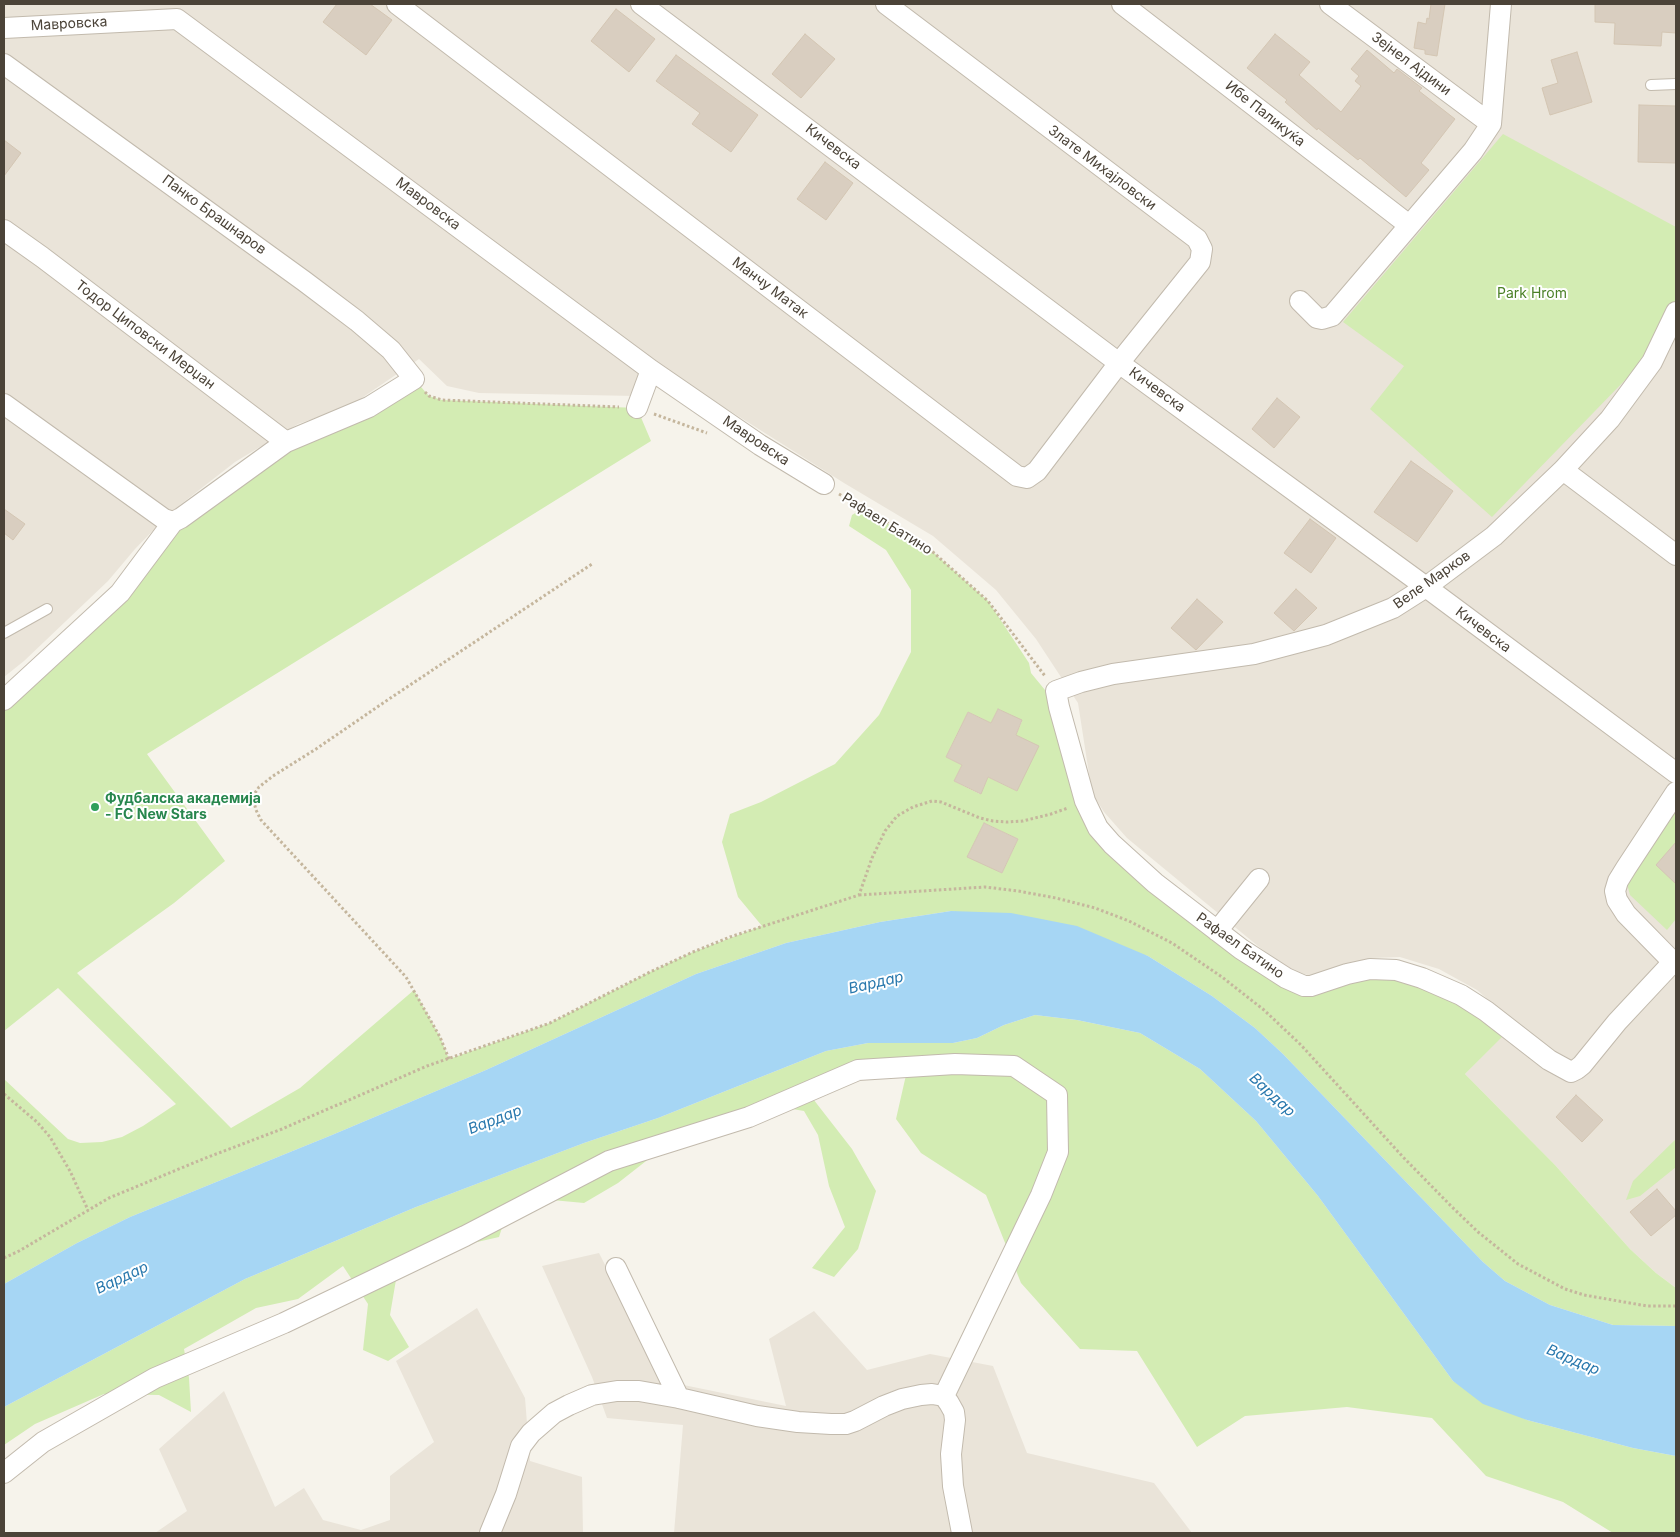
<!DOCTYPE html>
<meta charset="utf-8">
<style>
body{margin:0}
#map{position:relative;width:1680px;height:1537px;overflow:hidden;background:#f6f3eb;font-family:Inter,sans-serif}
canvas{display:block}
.frame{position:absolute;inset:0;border:5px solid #4b4338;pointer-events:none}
</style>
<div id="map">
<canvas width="1680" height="1537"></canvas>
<div class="frame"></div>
</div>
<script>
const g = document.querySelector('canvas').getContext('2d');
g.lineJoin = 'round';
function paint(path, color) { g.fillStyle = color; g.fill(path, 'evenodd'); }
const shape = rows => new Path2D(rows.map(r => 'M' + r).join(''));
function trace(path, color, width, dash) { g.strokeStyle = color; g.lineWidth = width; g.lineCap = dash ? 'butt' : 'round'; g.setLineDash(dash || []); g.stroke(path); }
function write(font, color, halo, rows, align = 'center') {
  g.font = font + ' Inter,sans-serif'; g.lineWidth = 4; g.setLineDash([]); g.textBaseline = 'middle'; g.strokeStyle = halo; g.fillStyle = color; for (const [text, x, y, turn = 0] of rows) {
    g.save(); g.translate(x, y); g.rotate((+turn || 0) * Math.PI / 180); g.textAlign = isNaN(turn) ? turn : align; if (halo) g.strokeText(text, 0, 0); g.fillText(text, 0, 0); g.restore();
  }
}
paint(shape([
 [4,4,1676,4,1676,1288,1656,1273,1630,1249,1555,1165,1465,1074,1515,1023,1477,990,1439,969,1400,957,1371,958,1328,973,1308,975,1287,970,1127,838,1104,812,1092,793,1078,703,1036,639,996,590,933,536,844,483,651,361,636,396,479,393,447,386,419,359,350,406,298,424,235,462,171,512,135,549,108,581,24,661,4,677],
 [599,1253,664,1381,786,1406,769,1339,814,1311,867,1370,930,1354,993,1366,1027,1453,1154,1483,1192,1533,674,1533,683,1425,607,1418,592,1377,542,1266],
 [477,1308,525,1398,530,1461,582,1477,583,1533,155,1533,187,1511,159,1449,224,1391,275,1507,304,1488,323,1520,361,1530,390,1520,390,1476,434,1442,396,1361]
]), '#eae4d9');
paint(shape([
 [1503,134,1676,227,1676,301,1662,342,1492,517,1370,409,1404,366,1343,322],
 [414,379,429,396,442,400,637,408,651,441,147,754,225,861,174,903,77,973,231,1128,300,1088,414,990,440,1037,449,1059,550,1023,650,972,693,952,762,926,738,897,722,842,730,814,761,802,835,764,879,715,911,652,911,590,886,550,849,526,852,515,862,509,925,545,988,601,1029,663,1031,673,1059,707,1093,820,1286,978,1384,969,1510,1029,1465,1074,1555,1165,1630,1249,1656,1273,1676,1288,1676,1326,1613,1325,1550,1305,1505,1281,1483,1262,1283,1054,1255,1028,1212,996,1148,956,951,911,880,922,786,943,696,974,486,1070,332,1135,130,1217,77,1243,4,1284,4,1079,68,1139,80,1143,102,1142,122,1137,143,1126,176,1104,58,988,4,1031,4,700,68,641,173,522,248,469],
 [998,709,1022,721,1016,735,1017,791,988,777,980,794,954,781,962,765,946,757,968,712,991,723],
 [984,823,1018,839,1002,873,968,856],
 [1676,807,1676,842,1656,865,1671,879,1676,875,1676,919,1667,930,1630,895,1627,884],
 [1035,1015,1077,1020,1140,1033,1200,1069,1256,1121,1318,1196,1453,1381,1527,1420,1633,1448,1676,1456,1676,1533,1613,1533,1563,1502,1486,1476,1432,1418,1347,1407,1245,1416,1197,1447,1137,1351,1080,1349,1021,1283,986,1195,921,1153,896,1119,906,1075,842,1080,810,1095,852,1149,876,1191,858,1249,834,1277,812,1268,845,1227,829,1186,818,1135,804,1111,757,1103,655,1154,618,1183,584,1203,552,1200,510,1203,499,1237,429,1253,398,1268,390,1315,409,1347,388,1361,363,1350,368,1304,343,1266,298,1299,256,1308,184,1349,189,1378,191,1412,159,1395,104,1394,35,1424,4,1445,4,1407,245,1279,416,1207,584,1143,658,1118,826,1051,868,1043,953,1043,977,1038,1004,1025],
 [1676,1139,1676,1167,1640,1196,1626,1200,1633,1181]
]), '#d3ecb3');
paint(shape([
 [951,911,1011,913,1077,926,1148,956,1212,996,1255,1028,1283,1054,1483,1262,1505,1281,1550,1305,1613,1325,1676,1326,1676,1456,1633,1448,1527,1420,1483,1404,1453,1381,1318,1196,1256,1121,1200,1069,1140,1033,1077,1020,1035,1015,1004,1025,977,1038,953,1043,868,1043,826,1051,658,1118,584,1143,416,1207,245,1279,4,1407,4,1284,77,1243,130,1217,332,1135,486,1070,696,974,786,943,880,922]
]), '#a6d6f4');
const building = shape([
 [337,4,370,4,392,20,366,55,323,22,337,4],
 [1431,4,1445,4,1437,56,1425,54,1425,50,1414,48,1418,22,1426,24,1427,18,1429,19,1431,4],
 [1595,4,1676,4,1676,33,1662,32,1661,46,1614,44,1615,23,1595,22,1595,4],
 [616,9,655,39,629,72,591,41,616,9],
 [805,34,835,59,801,98,772,74,805,34],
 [1275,34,1310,62,1299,75,1341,112,1361,86,1355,81,1359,76,1351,69,1367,50,1394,73,1397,69,1422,88,1419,91,1455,119,1421,163,1429,170,1406,197,1360,158,1358,160,1318,128,1317,130,1285,102,1287,100,1247,68,1275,34],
 [1577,52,1592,102,1550,115,1542,88,1558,83,1551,60,1577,52],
 [676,55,758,115,731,152,692,124,700,113,656,81,676,55],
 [1639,105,1676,106,1676,163,1638,162,1639,105],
 [4,140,21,153,4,176,4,140],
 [825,162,853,183,826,220,797,199,825,162],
 [1277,398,1300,417,1274,448,1252,429,1277,398],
 [1411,461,1453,491,1417,542,1374,512,1411,461],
 [4,509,25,524,13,540,4,533,4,509],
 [1310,519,1336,538,1311,573,1284,553,1310,519],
 [1296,589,1317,608,1294,631,1274,613,1296,589],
 [1197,599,1223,622,1196,650,1171,628,1197,599],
 [998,709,1022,720,1016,735,1039,746,1017,791,988,777,981,794,954,781,962,765,946,757,968,712,991,723,998,709],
 [984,823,1018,839,1002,873,967,857,984,823],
 [1676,842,1676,884,1656,865,1676,842],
 [1576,1095,1603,1120,1582,1142,1556,1117,1576,1095],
 [1657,1189,1676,1211,1676,1215,1651,1236,1630,1212,1657,1189]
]);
paint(building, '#d9cec0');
trace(building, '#d4c6b3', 1);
const lane = shape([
 [1651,85,1676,84],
 [4,633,47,609]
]);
const street = shape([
 [397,4,1017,476,1027,478,1037,471,1119,363,1200,262,1202,249,1197,239,886,4],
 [641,4,1119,363,1426,587,1676,773],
 [1122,4,1409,225],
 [1330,4,1491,124],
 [4,28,177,19,651,370,760,445,824,484],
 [4,64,304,281,357,321,391,350,414,379,369,407,286,442,181,518,173,522,120,593,4,700],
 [4,230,42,257,286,442],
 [1300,301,1317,318,1322,319,1332,316,1473,151,1491,124,1501,4],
 [1676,312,1652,362,1610,419,1563,470,1494,536,1426,587,1393,608,1326,635,1254,654,1113,674,1081,682,1056,691,1059,707,1085,801,1098,828,1112,844,1155,883,1241,949,1286,978,1304,986,1311,986,1347,974,1370,969,1396,970,1422,978,1461,995,1486,1011,1549,1060,1571,1072,1577,1069,1582,1065,1617,1022,1673,962,1626,914,1617,900,1615,891,1618,881,1626,868,1676,792],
 [4,404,164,519,173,522],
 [637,408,651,370],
 [1563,470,1676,555],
 [1217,931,1259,879],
 [616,1268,679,1398],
 [4,1473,43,1442,155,1378,284,1323,465,1236,609,1161,749,1117,858,1070,955,1064,1014,1066,1057,1095,1058,1152,1041,1195,944,1396],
 [490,1533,506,1494,521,1446,531,1433,554,1413,569,1405,592,1395,617,1391,639,1391,679,1398,757,1416,798,1422,831,1424,846,1424,855,1421,884,1406,902,1399,921,1395,932,1394,944,1396,949,1403,954,1412,955,1420,951,1454,953,1486,962,1533]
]);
trace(lane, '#c2baad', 12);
trace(street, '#c2baad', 22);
trace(shape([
 [425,392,429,396,442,400,619,407],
 [654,414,707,433],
 [839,494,925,545,988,601,1045,676],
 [859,895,985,887,1018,891,1056,898,1095,908,1129,921,1172,943,1222,977,1264,1010,1301,1045,1403,1157,1452,1207,1478,1232,1518,1264,1565,1289,1584,1295,1647,1306,1676,1306],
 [449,1059,440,1037,406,977,272,832,261,820,256,810,254,802,255,793,259,787,273,776,316,749,389,699,592,564],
 [4,1094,37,1122,50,1137,70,1171,88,1210],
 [4,1258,19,1251,109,1198,203,1159,282,1129,427,1066,550,1023,650,972,693,952,730,937,859,895,872,858,885,831,897,816,913,807,932,801,941,802,980,818,993,821,1007,822,1023,821,1051,814,1068,808]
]), '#c5b69d', 3, [2.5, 2.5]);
trace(lane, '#fff', 10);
trace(street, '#fff', 20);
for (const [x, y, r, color] of [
 [95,807,5,"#2e9e5b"]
]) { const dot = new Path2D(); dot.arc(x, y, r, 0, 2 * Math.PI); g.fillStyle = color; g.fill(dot); trace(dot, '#fff', 2); }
write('14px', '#4b4338', '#fff', [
 ["Мавровска",69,24,-3],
 ["Зејнел Ајдини",1411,64,37],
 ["Ибе Паликуќа",1265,114,38],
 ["Кичевска",833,147,37],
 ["Злате Михајловски",1102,168,37],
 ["Мавровска",428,204,37],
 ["Панко Брашнаров",214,215,36],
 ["Манчу Матак",770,288,37],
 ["Тодор Циповски Мерџан",145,335,37],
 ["Кичевска",1157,390,36],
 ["Мавровска",756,441,34],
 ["Рафаел Батино",887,524,32],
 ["Веле Марков",1432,580,-35],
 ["Кичевска",1483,630,37],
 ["Рафаел Батино",1240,946,35]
]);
write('14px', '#4b8127', '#fff', [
 ["Park Hrom",1532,294]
]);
write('bold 14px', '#27864d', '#fff', [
 ["Фудбалска академија",105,799],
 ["- FC New Stars",105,815]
], 'left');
write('italic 15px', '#2878ad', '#fff', [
 ["Вардар",876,983,-13],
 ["Вардар",1272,1095,43],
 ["Вардар",495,1120,-21],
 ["Вардар",122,1278,-25],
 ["Вардар",1573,1360,23]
]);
</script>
